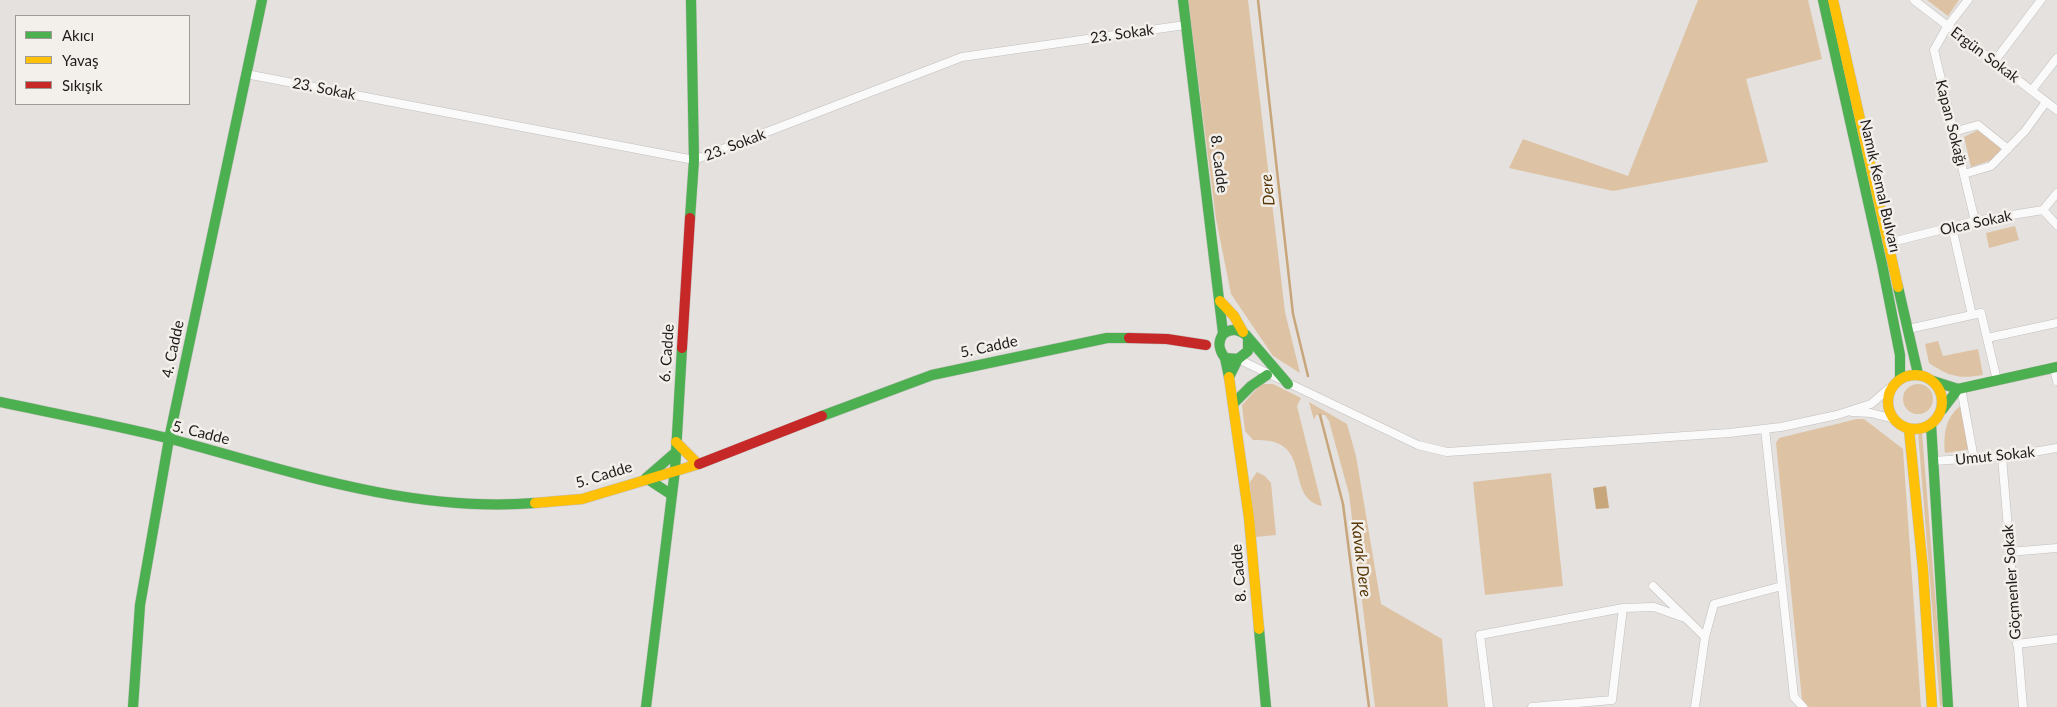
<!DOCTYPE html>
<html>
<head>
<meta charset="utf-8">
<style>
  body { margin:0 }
  #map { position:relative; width:2057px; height:707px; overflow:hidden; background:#e4e1de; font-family:Lato,sans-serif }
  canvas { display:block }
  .legend { position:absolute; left:15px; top:15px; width:175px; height:90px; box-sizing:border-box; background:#f3efea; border:1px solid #9e9b97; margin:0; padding:6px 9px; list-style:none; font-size:15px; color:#1e1c1b }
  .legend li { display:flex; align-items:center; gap:10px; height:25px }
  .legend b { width:25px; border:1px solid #9e9b97 }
</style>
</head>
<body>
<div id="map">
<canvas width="2057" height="707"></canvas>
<ul class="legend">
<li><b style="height:6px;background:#4caf50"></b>Akıcı</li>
<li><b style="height:6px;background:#ffc107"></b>Yavaş</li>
<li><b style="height:6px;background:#c62828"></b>Sıkışık</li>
</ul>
</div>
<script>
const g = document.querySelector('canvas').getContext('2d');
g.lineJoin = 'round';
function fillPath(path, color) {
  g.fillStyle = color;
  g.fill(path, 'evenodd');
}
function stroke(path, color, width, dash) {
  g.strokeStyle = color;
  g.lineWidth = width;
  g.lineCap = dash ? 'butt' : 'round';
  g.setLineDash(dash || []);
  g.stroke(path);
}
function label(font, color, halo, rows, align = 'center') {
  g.font = font + ' Lato,sans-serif';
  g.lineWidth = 5;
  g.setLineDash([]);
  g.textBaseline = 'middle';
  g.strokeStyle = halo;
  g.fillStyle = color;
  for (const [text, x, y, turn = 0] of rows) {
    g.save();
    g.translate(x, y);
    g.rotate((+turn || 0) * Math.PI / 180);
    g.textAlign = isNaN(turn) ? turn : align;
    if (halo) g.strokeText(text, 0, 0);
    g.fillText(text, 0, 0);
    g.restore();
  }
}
const green = new Path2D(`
  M 1188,0 L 1248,0 L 1285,312 L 1300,373 L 1273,356 L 1231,294 L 1216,219 Z
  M 1698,0 L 1808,0 L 1822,59 L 1746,79 L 1768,162 L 1613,191 L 1509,168 L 1523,139 L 1628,176 Z
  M 1927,0 L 1959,0 L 1948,16 Z
  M 1978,130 L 2003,150 L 1992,160 L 1971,167 L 1964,137 Z
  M 2015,226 L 2019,240 L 1989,248 L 1986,233 Z
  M 1938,341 L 1943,356 L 1978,349 L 1983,375 C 1959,379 1950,377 1929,363 L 1925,344 Z
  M 1261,384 L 1273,384 L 1301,398 L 1297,406 L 1322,506 C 1289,499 1307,455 1277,443 C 1270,440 1261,440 1253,440 L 1245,431 L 1242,405 Z
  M1903 399a15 15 0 1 1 30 0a15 15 0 1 1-30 0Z
  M 1309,402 L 1347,424 L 1356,456 L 1381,604 L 1442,639 L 1448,707 L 1375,707 L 1349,494 L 1329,421 L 1325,415 L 1316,415 L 1314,420 Z
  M 1963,404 L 1972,449 L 1945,453 C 1943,434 1946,415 1963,404 Z
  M 1857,419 L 1864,419 L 1903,449 L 1921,707 L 1809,707 L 1802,700 L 1776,443 L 1779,438 Z
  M 1918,432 L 1922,432 L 1944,706 L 1940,706 Z
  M 1257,472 L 1265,476 L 1271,483 L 1276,535 L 1255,537 L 1250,482 Z
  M 1551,473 L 1563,586 L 1485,595 L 1473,482 Z`);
const water = new Path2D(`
  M 1606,486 L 1609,508 L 1596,509 L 1593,488 Z`);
const stream = new Path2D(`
  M 1258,0 L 1293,314 L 1308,376
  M 1320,415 L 1343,504 L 1369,707`);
const street = new Path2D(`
  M 1914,0 L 2057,110
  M 1968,0 L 1947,27 L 1934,50 L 1975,221
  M 1994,62 L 2041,0
  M 246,74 L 694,160 L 962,57 L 1185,25
  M 2032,90 L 2057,58
  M 1953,132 L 1978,125 L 2008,149
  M 1964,174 L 1991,166 L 2025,131 L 2046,102
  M 2043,210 L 2057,225
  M 1952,227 L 1972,315
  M 1888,243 L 1975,221 L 2043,210 L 2057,193
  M 1908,329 L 1981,313 L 1997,380
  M 1987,338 L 2057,323
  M 1238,359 L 1418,445 L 1447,452 L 1729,433 L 1781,427 L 1837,415 L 1871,404 L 1893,385
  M 2054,368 L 2057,381
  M 1961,388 L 1974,459
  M 1852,412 L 1871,413 L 1894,419
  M 1765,429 L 1794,697 L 1803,707
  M 2002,457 L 2023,707
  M 1933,461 L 2010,456 L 2057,448
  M 2009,552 L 2057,548
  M 1653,586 L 1705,637
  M 2017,644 L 2057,639
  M 1489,707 L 1480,635 L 1623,608
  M 1532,707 L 1612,700 L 1623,608 L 1654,607 L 1685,618
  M 1695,707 L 1705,637 L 1714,604 L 1782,586`);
const fast = new Path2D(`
  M 1183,0 L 1223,333
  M 1823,0 L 1882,264 L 1900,355 L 1900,379
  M 690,218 L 694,160 L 691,0
  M 1898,287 L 1918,374
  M 1248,339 L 1248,351 L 1238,359 L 1225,358 C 1219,350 1217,343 1223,334 C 1231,328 1238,329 1246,335 L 1288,384
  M 1225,358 L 1229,377 L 1238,359
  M 1933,381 L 1958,389
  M 1958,389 L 2057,367
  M 0,402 C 57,414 114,425 171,439 C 289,471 411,513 535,503
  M 1233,404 L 1251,386 L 1267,375
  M 1942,410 L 1958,389
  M 822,416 L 932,375 L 1107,338 L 1129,338
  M 1931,424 L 1948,707
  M 672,495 L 646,478 L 676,452
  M 1259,629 L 1266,707
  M 133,707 L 140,605 L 169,439 L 262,0
  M 646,707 L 675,470 L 682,348`);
const slow = new Path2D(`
  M 1833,0 L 1898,287
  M 1220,301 L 1234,316 L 1243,332
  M1888 402a27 27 0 1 1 54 0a27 27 0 1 1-54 0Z
  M 1229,377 L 1249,518 L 1259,629
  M 1909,429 L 1923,570 L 1932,707
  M 676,442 L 698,464
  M 535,503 L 582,499 L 699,464`);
const jam = new Path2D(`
  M 1129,338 L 1167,339 L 1206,345
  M 682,348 L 690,218
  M 699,464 L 822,416`);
const streetNames = [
  ["23. Sokak",1122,34,-8],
  ["Ergün Sokak",1985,55,37],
  ["23. Sokak",324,89,11],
  ["Kapan Sokağı",1951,123,76],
  ["23. Sokak",735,145,-21],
  ["8. Cadde",1219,164,83],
  ["Namık Kemal Bulvarı",1880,186,77],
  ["Olca Sokak",1976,223,-12],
  ["5. Cadde",989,347,-12],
  ["4. Cadde",173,349,-78],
  ["6. Cadde",667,353,-86],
  ["5. Cadde",201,433,14],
  ["Umut Sokak",1995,456,-6],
  ["5. Cadde",604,475,-17],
  ["8. Cadde",1239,573,-95],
  ["Göçmenler Sokak",2012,582,-94]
];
const waterNames = [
  ["Dere",1268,190,-96],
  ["Kavak Dere",1361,559,83]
];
fillPath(green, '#ddc3a4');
fillPath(water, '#c8a67b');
stroke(stream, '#c8a67b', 2.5);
stroke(street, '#c1bfbd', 9);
stroke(fast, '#c1bfbd', 11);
stroke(slow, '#c1bfbd', 11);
stroke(jam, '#c1bfbd', 11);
stroke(street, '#fbfafa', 8);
stroke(fast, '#4caf50', 10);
stroke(slow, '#ffc107', 10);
stroke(jam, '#c62828', 10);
label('15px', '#1e1c1b', '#f3efea', streetNames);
label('italic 16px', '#573705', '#f3efea', waterNames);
</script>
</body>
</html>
